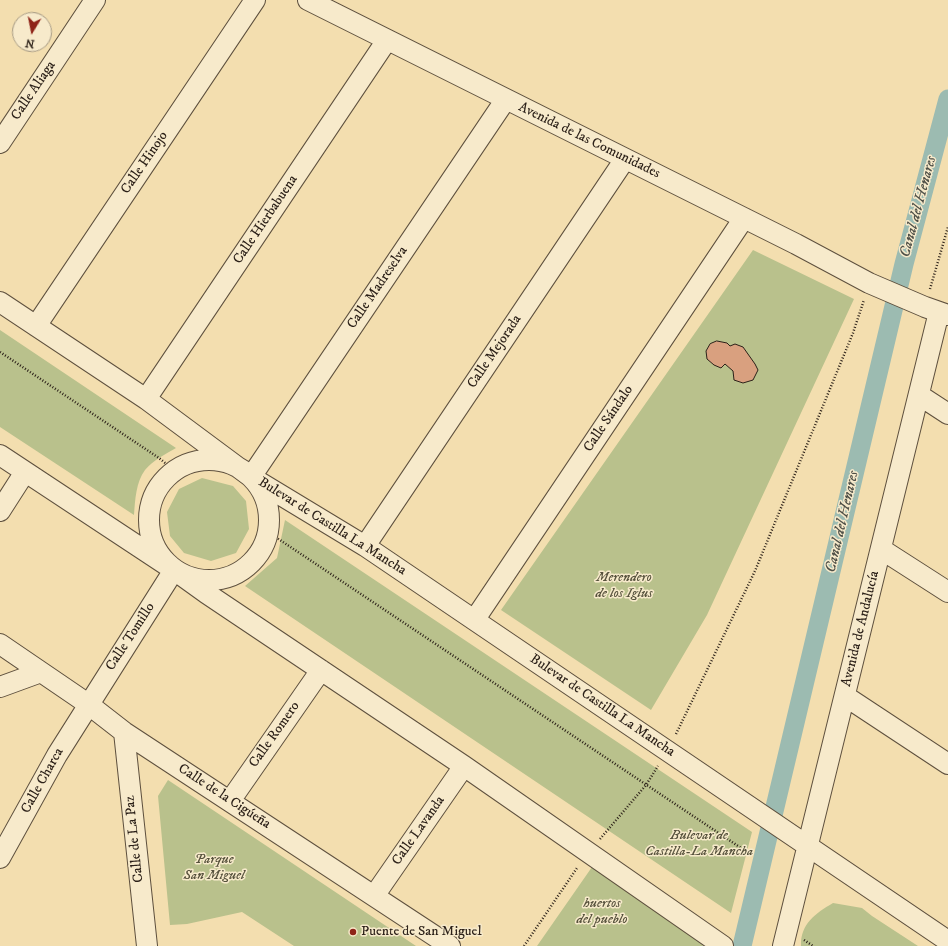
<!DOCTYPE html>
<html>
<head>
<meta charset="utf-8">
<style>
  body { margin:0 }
  #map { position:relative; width:948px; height:946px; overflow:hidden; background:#f3deaf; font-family:"IM FELL DW Pica",serif }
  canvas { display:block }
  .north { position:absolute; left:12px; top:12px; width:40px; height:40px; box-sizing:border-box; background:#f7eacb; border:1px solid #a69a84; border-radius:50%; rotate:190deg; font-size:11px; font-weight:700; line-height:16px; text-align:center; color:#2c2119 }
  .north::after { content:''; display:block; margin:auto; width:14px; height:18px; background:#8f2418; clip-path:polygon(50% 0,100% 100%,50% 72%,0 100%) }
</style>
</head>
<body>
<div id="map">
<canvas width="948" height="946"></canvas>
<div class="north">N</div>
</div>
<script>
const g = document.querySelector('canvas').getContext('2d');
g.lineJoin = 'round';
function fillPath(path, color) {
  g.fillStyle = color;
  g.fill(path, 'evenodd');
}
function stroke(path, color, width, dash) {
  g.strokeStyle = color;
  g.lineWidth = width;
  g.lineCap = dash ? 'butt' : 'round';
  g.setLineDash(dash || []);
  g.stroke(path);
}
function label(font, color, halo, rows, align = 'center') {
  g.font = font + ' "IM FELL DW Pica",serif';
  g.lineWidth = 3;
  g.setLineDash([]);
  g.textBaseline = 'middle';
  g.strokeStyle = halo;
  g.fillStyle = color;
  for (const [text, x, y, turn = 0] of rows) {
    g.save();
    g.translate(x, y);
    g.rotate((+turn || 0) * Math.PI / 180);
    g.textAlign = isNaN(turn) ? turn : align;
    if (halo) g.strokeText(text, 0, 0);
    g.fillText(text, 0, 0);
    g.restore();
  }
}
const green = new Path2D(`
  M 753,250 L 854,299 L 707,615 L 651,710 L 501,610 Z
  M 0,330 L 176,448 C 166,454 153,460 145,470 C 136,482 135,500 134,515 L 0,427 Z
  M 202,478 L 233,486 L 246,501 L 249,529 L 236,553 L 211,561 L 184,553 L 170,536 L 167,512 L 179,489 Z
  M 285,520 L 752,832 L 731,913 L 245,586 L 277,558 Z
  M 168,780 L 416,946 L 294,946 L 242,912 L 187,924 L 170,925 L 158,796 Z
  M 592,867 L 705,946 L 537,946 Z
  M 833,903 L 862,908 L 872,916 L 918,946 L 801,946 C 800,924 816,913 833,903 Z`);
const canal = new Path2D(`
  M 742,946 L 904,264 L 948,99`);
const building = new Path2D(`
  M 717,341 L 727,343 L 730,346 L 735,344 L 743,347 L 755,364 L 758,370 L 753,380 L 743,383 L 734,380 L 733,371 L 725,364 L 721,368 L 714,365 L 707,359 L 706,351 L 710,344 Z`);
const path = new Path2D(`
  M 930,289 L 948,227
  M 0,352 L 159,458 L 175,471
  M 268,532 L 747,852
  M 676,734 L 755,571 L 853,333 L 864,300
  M 600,839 L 646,785 L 658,766
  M 804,940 L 813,946
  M 524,946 L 577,868`);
const minor = new Path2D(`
  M 308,0 L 796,244 L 869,283 L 925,307 L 948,315
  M 0,143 L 95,0
  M 0,302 L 146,399 L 251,477 L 365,546 L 948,941
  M 36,326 L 255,0
  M 919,395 L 948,414
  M 146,399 L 387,40
  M 0,455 L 174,570 L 206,593 L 464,766 L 723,946
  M149 520a60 60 0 1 1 120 0a60 60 0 1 1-120 0Z
  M 251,477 L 506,99
  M 0,511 L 25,472
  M 365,546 L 625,159
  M 881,549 L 948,592
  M 475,619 L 744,218
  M 0,644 L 88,704 L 124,732 L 450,946
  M 0,687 L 41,672
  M 845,696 L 948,764
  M 124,732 L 147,946
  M 230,801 L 321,670
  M 0,858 L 57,755 L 174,570
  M 374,896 L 464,766
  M 783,946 L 939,312`);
const markers = [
  [353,932,4,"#8f2418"]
];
const streetNames = [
  ["Calle Aliaga",34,91,-56],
  ["Avenida de las Comunidades",589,141,26],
  ["Calle Hinojo",145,163,-56],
  ["Calle Hierbabuena",266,220,-56],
  ["Calle Madreselva",378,288,-56],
  ["Calle Mejorada",495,352,-56],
  ["Calle Sándalo",609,419,-56],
  ["Bulevar de Castilla La Mancha",332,527,32],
  ["Avenida de Andalucía",861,629,-76],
  ["Calle Tomillo",131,637,-57],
  ["Bulevar de Castilla La Mancha",602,706,34],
  ["Calle Romero",275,735,-55],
  ["Calle Charca",43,781,-61],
  ["Calle de la Cigúeña",224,797,33],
  ["Calle Lavanda",419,831,-55],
  ["Calle de La Paz",135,839,-96]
];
const parkNames = [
  ["Merendero",624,578],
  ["de los Iglus",624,594],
  ["Bulevar de",699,836],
  ["Castilla-La Mancha",699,852],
  ["Parque",214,860],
  ["San Miguel",214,876],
  ["huertos",602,904],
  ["del pueblo",602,920]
];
const poiNames = [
  ["Puente de San Miguel",361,932]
];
const waterNames = [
  ["Canal del Henares",919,207,-75],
  ["Canal del Henares",843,522,-77]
];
fillPath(green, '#b9c18c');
stroke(canal, '#9cbbb1', 19);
fillPath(building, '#d9a07f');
stroke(building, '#2c2119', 1);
stroke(minor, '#5e503e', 22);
stroke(path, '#2c2119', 2.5, [1, 2]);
stroke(minor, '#f7eacb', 20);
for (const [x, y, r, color] of markers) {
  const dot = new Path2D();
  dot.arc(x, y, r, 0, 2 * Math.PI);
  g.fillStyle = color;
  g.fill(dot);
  stroke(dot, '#f7eacb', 1.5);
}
label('14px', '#2c2119', '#f7eacb', streetNames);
label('italic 14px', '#56513c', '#f7eacb', parkNames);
label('14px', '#2c2119', '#f7eacb', poiNames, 'left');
label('italic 15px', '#4e4f47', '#f7eacb', waterNames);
</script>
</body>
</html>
